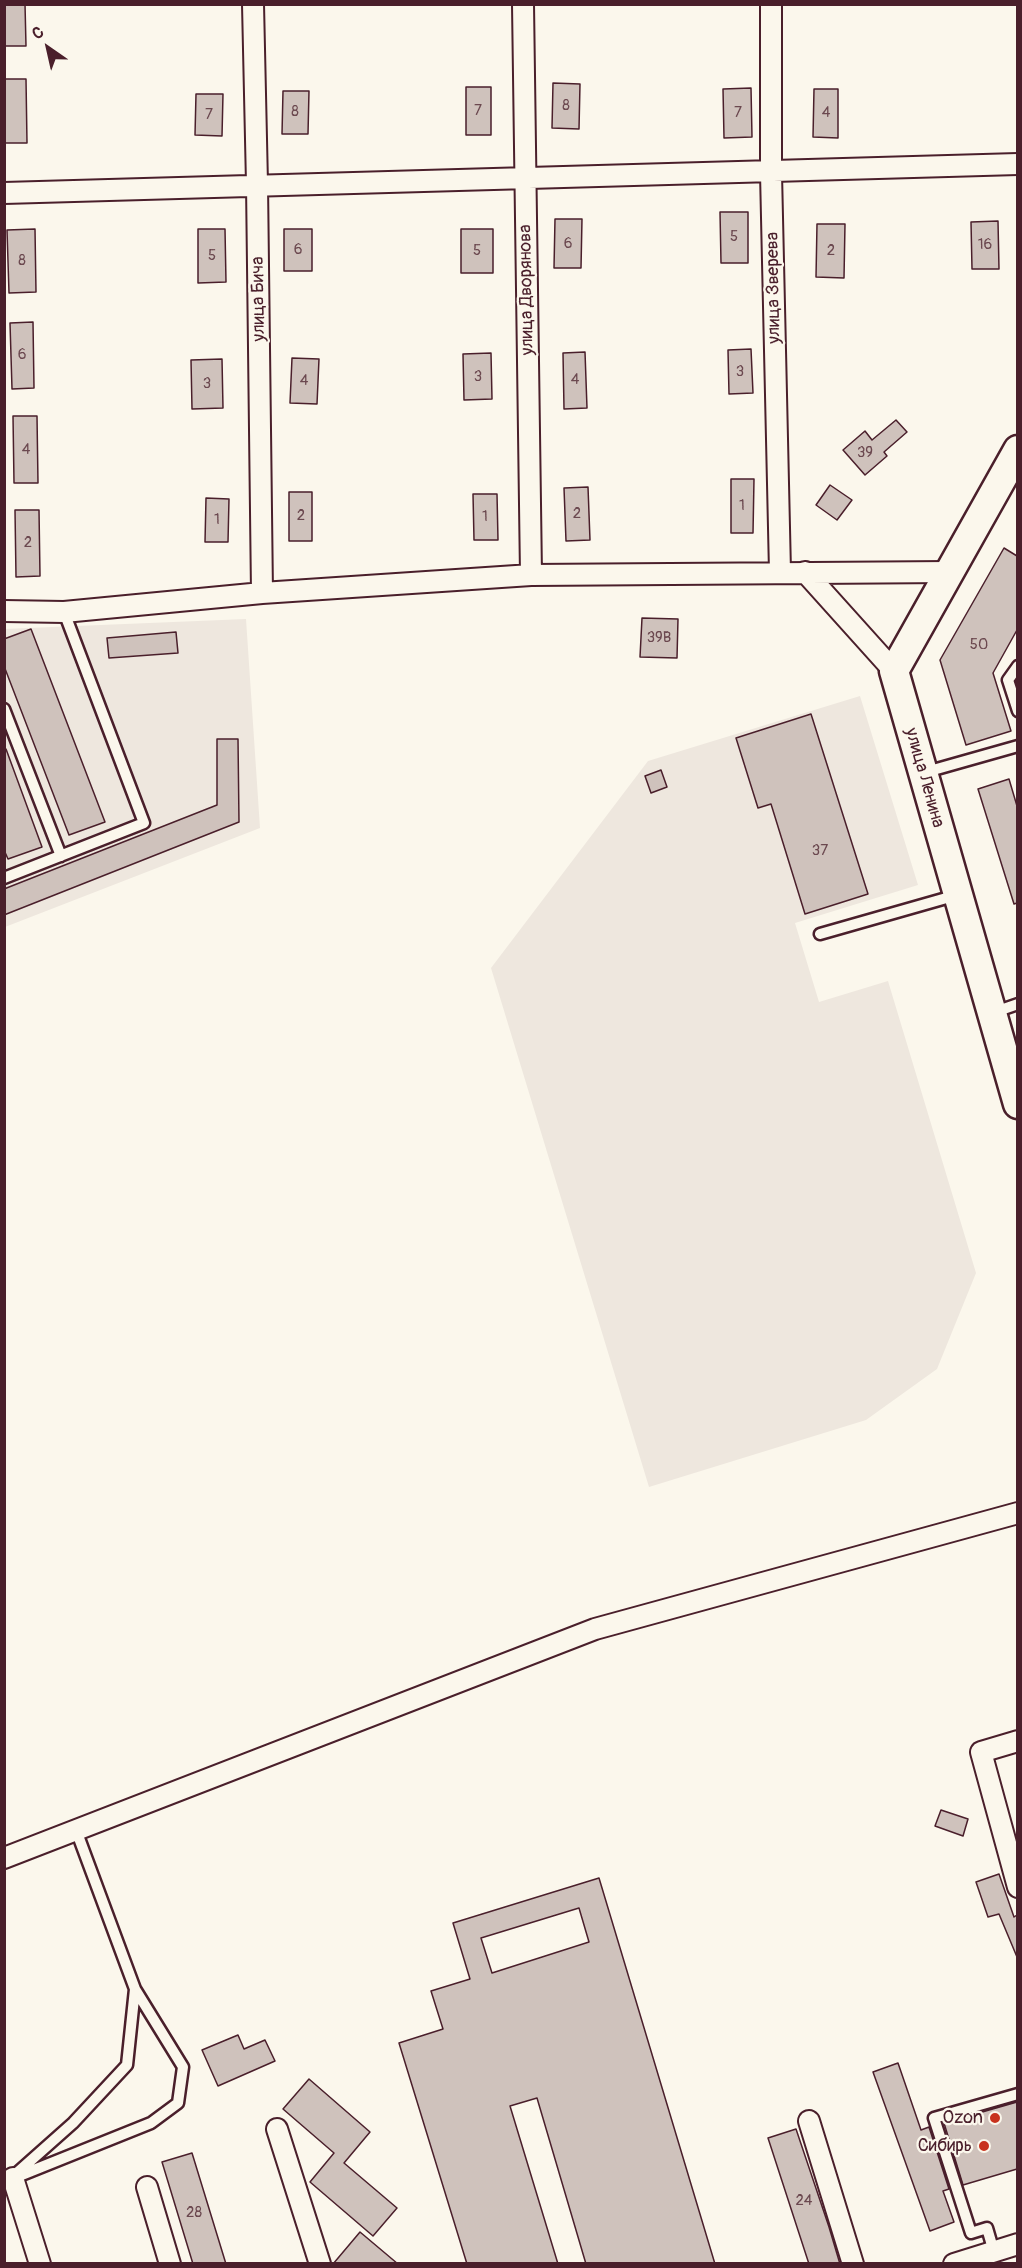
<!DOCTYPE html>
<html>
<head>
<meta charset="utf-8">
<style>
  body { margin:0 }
  #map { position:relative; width:1022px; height:2268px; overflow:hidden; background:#fbf7ec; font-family:Pangolin,sans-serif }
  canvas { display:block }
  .frame { position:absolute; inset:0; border:6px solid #4a1f2b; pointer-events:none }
  .north { position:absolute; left:18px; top:18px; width:60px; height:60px; -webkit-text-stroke:4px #fbf7ec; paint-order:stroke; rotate:326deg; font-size:16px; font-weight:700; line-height:24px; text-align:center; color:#4a1f2b }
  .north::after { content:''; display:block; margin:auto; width:21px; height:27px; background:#4a1f2b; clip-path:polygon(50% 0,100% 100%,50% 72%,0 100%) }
</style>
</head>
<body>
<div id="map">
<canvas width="1022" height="2268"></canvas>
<div class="frame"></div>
<div class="north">С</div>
</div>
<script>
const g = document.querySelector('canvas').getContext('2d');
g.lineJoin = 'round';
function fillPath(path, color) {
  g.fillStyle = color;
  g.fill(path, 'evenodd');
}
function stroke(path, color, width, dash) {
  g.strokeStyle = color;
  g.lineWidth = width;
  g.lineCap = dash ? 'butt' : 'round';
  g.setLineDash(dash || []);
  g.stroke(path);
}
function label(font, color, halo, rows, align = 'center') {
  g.font = font + ' Pangolin,sans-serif';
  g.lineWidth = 4.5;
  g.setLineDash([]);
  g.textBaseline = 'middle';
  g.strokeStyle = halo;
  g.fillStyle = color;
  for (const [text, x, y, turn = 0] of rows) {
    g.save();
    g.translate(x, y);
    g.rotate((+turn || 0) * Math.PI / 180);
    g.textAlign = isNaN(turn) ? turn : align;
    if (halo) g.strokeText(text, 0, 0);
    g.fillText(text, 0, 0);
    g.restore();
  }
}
const built = new Path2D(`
  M 246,619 L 260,828 L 5,927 L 4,629 Z
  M 860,696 L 918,885 L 795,923 L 819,1002 L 888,981 L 976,1273 L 937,1369 L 866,1420 L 649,1487 L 491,968 L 648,761 Z`);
const building = new Path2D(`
  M 4,4 L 25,4 L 26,46 L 4,46 Z
  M 4,79 L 26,79 L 27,143 L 5,143 Z
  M 553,83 L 580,84 L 579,129 L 552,128 Z
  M 466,87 L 491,87 L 491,135 L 466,135 Z
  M 751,88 L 752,137 L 724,138 L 723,89 Z
  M 814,89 L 838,89 L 838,138 L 813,137 Z
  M 283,91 L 309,91 L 308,134 L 282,134 Z
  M 196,94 L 223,94 L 222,136 L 195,135 Z
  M 720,212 L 748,212 L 748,263 L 721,263 Z
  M 555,219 L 582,219 L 581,268 L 554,268 Z
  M 998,221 L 999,269 L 972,269 L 971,222 Z
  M 817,224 L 845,224 L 844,278 L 816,277 Z
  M 35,229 L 36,292 L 9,293 L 7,230 Z
  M 198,229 L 225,229 L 226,282 L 198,283 Z
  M 284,229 L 312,229 L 312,271 L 284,271 Z
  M 461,229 L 493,229 L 493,273 L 461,273 Z
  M 33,322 L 34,388 L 12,389 L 10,323 Z
  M 751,349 L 753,393 L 729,394 L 728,350 Z
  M 585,352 L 587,408 L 564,409 L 563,353 Z
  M 491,353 L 492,399 L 464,400 L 463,354 Z
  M 292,358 L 319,359 L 317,404 L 290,403 Z
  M 222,359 L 223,408 L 192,409 L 191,360 Z
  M 13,416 L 37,416 L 38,483 L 14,483 Z
  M 896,420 L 907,432 L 884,452 L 887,456 L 865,475 L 843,450 L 865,431 L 872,440 Z
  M 731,479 L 754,479 L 753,533 L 731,533 Z
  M 830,485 L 852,500 L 837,520 L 816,505 Z
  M 588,487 L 590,540 L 566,541 L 564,488 Z
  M 289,492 L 312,492 L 312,541 L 289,541 Z
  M 473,494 L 497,494 L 498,540 L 474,540 Z
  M 206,498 L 229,499 L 228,542 L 205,542 Z
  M 15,510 L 39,510 L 40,576 L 16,577 Z
  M 1004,548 L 1017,556 L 1017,630 L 993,673 L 1011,731 L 966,745 L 940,660 Z
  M 642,618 L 678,619 L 677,658 L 640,657 Z
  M 31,629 L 105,822 L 69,835 L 4,666 L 4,639 Z
  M 176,632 L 178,653 L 109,658 L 107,638 Z
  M 811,714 L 868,894 L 805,914 L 771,804 L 758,808 L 736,738 Z
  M 217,739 L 238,739 L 239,822 L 4,915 L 4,889 L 217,805 Z
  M 6,749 L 42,847 L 8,859 L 4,850 L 4,750 Z
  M 661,770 L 667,787 L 651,793 L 645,776 Z
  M 1009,779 L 1017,806 L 1017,903 L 1014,904 L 978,789 Z
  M 941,1810 L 968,1819 L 963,1836 L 935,1826 Z
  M 999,1874 L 1014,1917 L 1017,1915 L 1017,1957 L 999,1914 L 988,1917 L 976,1882 Z
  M 599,1878 L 715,2264 L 586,2264 L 537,2098 L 510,2106 L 558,2264 L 467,2264 L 399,2043 L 443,2029 L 431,1991 L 470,1979 L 453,1923 ZM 579,1908 L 589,1942 L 492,1973 L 481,1938 Z
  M 238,2035 L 244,2049 L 265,2040 L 275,2061 L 218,2086 L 202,2050 Z
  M 898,2063 L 921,2130 L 929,2127 L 949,2189 L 943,2191 L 954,2222 L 930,2231 L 873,2072 Z
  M 309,2079 L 370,2132 L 344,2163 L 397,2208 L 373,2236 L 310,2182 L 334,2153 L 283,2109 Z
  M 1017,2102 L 1017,2169 L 963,2185 L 944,2123 Z
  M 796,2129 L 829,2227 L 840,2264 L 809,2264 L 768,2138 Z
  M 192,2153 L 226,2264 L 193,2264 L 162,2162 Z
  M 360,2232 L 398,2264 L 333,2264 Z`);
const lane = new Path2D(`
  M 1018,666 L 1008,680 L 1018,711
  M 4,709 L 61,856
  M 926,772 L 1018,746
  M 4,878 L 144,823 L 64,612
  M 820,934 L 957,895
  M 992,1013 L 1018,1004
  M 19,2176 L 151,2123 L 178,2103 L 183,2067 L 135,1989
  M 10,2179 L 73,2123 L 127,2065 L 135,1989 L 76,1830
  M 994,2252 L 987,2228 L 971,2233 L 934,2118 L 1018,2094`);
const street = new Path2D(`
  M 253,4 L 257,184 L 262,593
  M 523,4 L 531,575
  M 771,4 L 771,173 L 780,572
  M 4,193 C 342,181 680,176 1018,164
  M 805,572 L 894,671
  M 4,611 L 64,612 L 262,593 L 531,575 L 950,572
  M 1018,1741 L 981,1752 L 1018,1887
  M 4,1858 L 595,1629 L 1018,1513
  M 809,2121 L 853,2264
  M 277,2129 L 320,2264
  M 13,2178 L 40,2264
  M 147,2187 L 170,2264
  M 954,2264 L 1018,2244`);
const secondary = new Path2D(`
  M 1018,450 L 894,671 L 1018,1104`);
const markers = [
  [995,2118,6,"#c8321e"],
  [984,2146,6,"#c8321e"]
];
const numberNames = [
  ["8",566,106],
  ["7",478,111],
  ["8",295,112],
  ["7",738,113],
  ["4",826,113],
  ["7",209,115],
  ["5",734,237],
  ["6",568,244],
  ["16",985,245],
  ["6",298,250],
  ["5",477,251],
  ["2",831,251],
  ["5",212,256],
  ["8",22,261],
  ["6",22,355],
  ["3",740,372],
  ["3",478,377],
  ["4",575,380],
  ["4",304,381],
  ["3",207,384],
  ["4",26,450],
  ["39",865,453],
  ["1",742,506],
  ["2",577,514],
  ["2",301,516],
  ["1",485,517],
  ["1",217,520],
  ["2",28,543],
  ["39В",659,638],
  ["50",979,645],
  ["37",820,851],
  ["24",804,2201],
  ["28",194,2213]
];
const streetNames = [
  ["улица Зверева",774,288,-91],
  ["улица Дворянова",527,290,-91],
  ["улица Бича",259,299,-91],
  ["улица Ленина",924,778,74]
];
const poiNames = [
  ["Ozon",983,2118],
  ["Сибирь",972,2146]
];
fillPath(built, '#eee7de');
fillPath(building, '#cfc2bc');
stroke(building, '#4a1f2b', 1.5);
stroke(lane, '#4a1f2b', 15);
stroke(street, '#4a1f2b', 24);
stroke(secondary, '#4a1f2b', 33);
stroke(lane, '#fbf7ec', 10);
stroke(street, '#fbf7ec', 20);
stroke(secondary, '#fbf7ec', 28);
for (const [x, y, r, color] of markers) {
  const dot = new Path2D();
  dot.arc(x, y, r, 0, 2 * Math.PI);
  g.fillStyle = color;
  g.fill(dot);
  stroke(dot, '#fbf7ec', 2);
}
label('15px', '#6b484f', null, numberNames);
label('18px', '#4a1f2b', '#fbf7ec', streetNames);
label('18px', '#4a1f2b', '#fbf7ec', poiNames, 'right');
</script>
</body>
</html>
